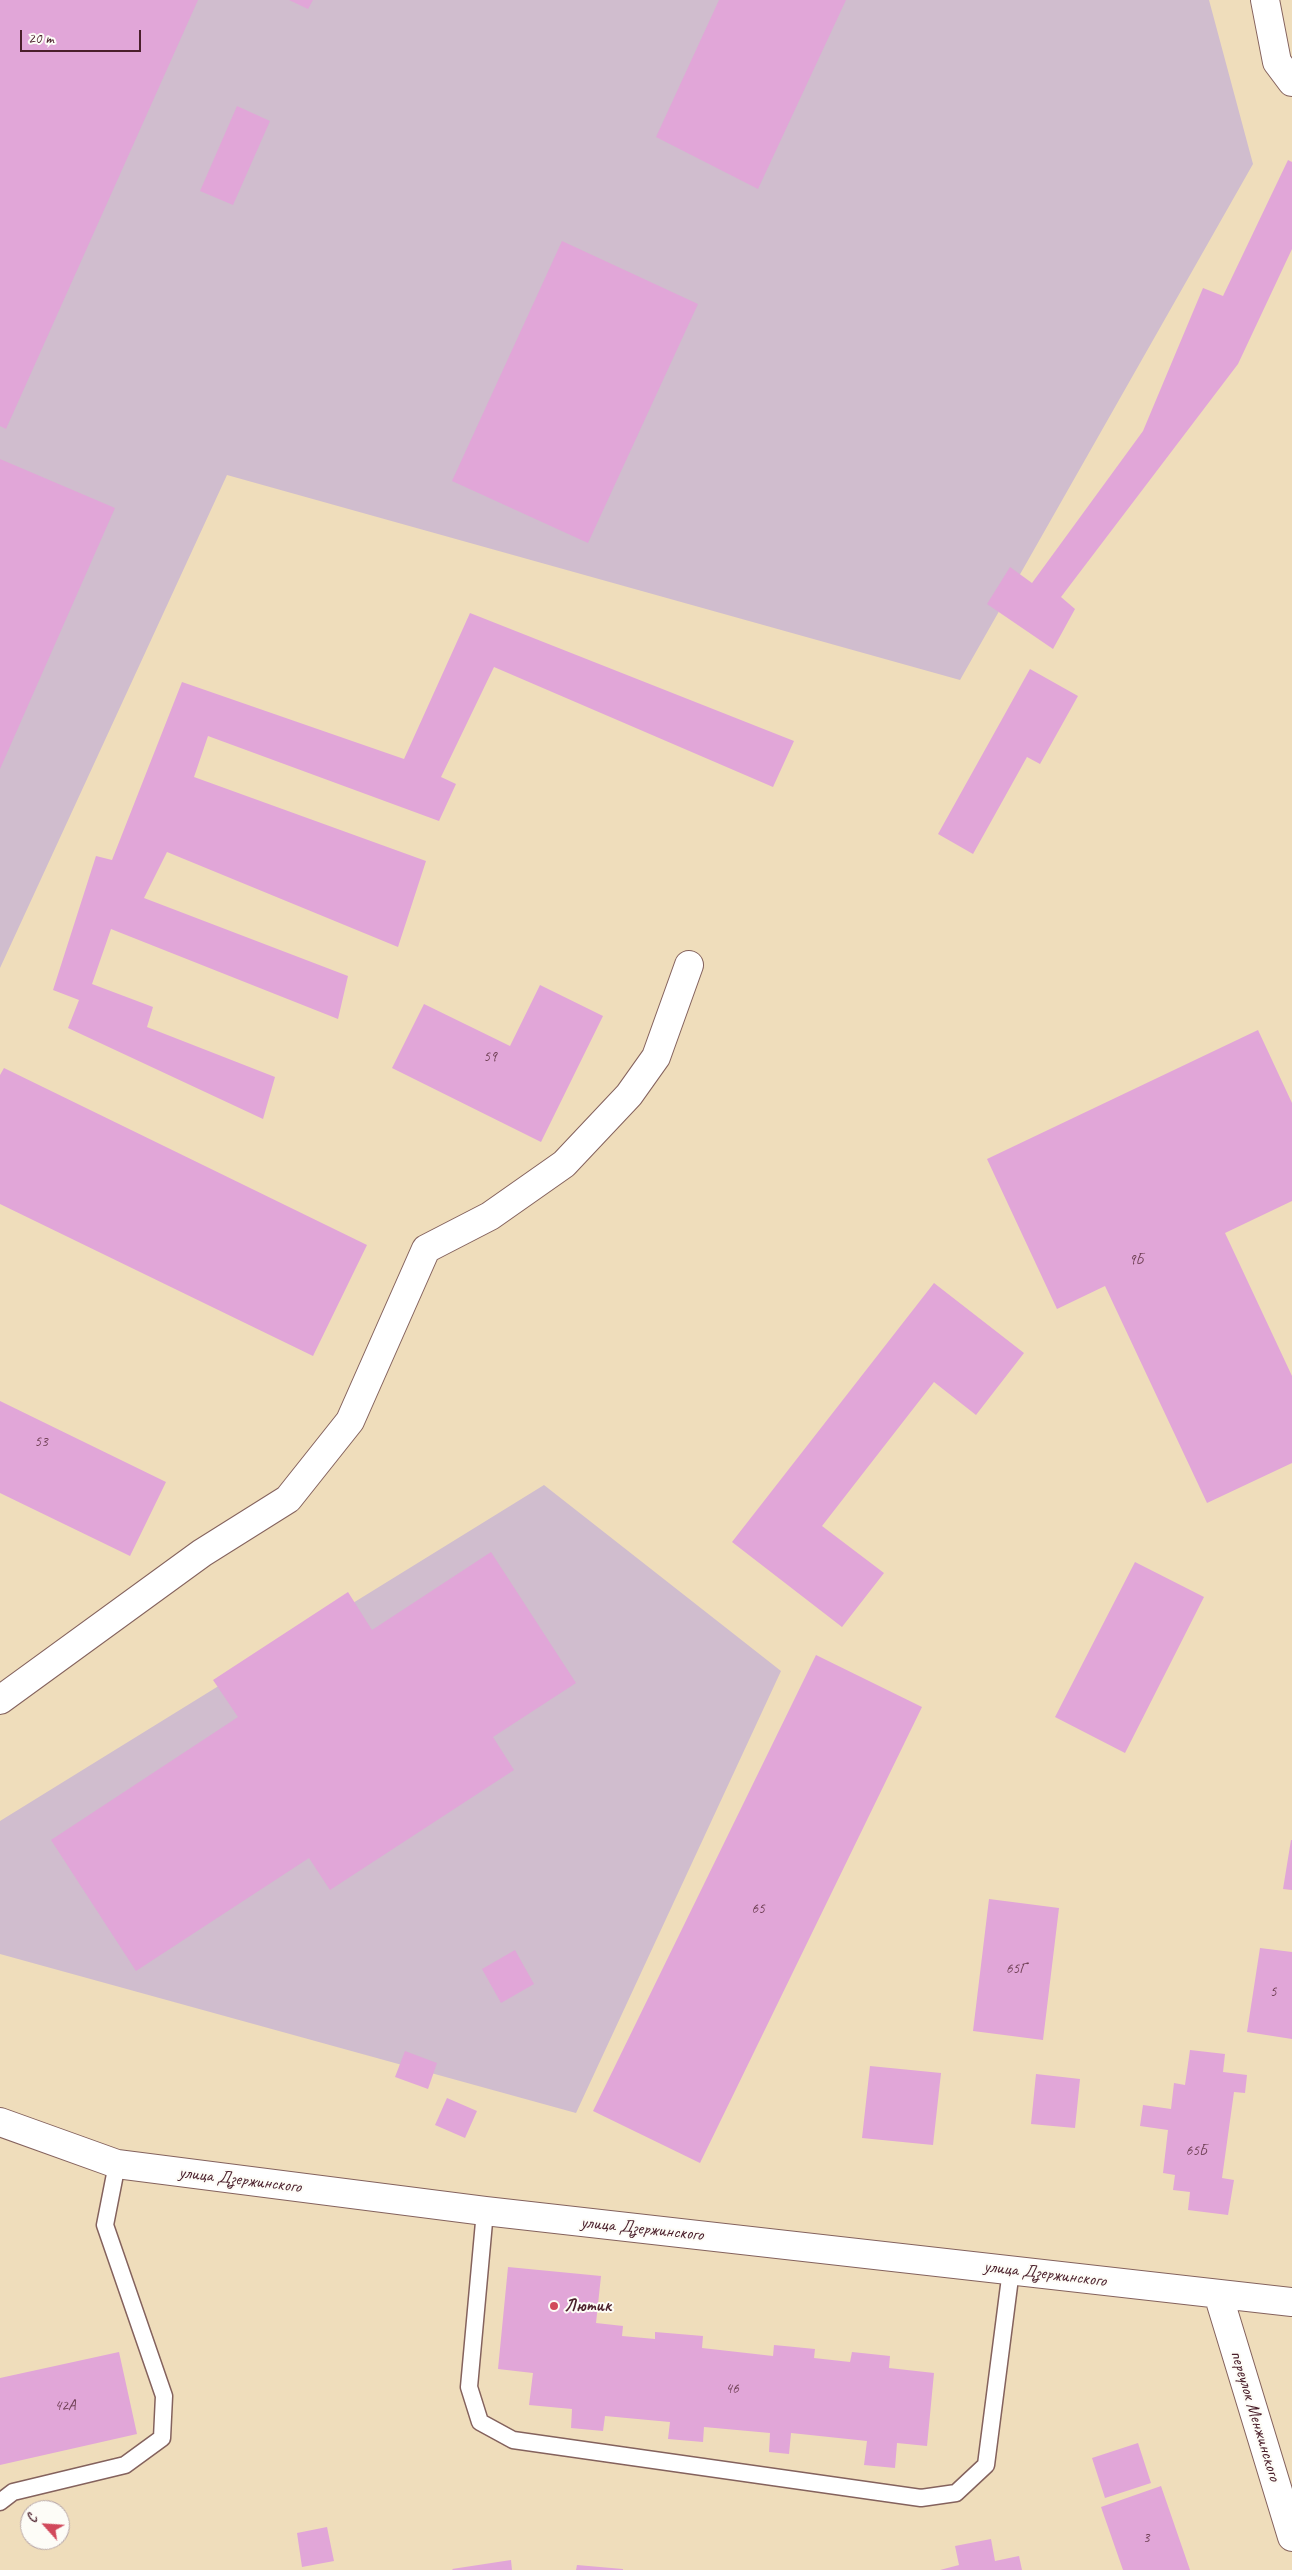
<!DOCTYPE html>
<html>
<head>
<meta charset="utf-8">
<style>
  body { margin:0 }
  #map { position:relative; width:1292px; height:2570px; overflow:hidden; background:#efddbb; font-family:Caveat,sans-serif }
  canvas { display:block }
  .north { position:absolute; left:20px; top:2500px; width:50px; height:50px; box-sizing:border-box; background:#fdfcf7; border:1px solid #b5a4a5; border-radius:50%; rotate:296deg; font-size:14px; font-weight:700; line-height:20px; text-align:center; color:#4a1f2b }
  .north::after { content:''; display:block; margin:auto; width:18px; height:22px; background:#d1495b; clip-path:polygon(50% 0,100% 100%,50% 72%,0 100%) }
  .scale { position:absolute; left:20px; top:30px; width:121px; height:22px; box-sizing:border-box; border:2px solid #4a1f2b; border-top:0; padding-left:6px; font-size:15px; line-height:18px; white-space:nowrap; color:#4a1f2b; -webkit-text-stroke:4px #fdfcf7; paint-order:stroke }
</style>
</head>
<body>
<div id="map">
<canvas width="1292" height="2570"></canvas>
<div class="north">С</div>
<div class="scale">20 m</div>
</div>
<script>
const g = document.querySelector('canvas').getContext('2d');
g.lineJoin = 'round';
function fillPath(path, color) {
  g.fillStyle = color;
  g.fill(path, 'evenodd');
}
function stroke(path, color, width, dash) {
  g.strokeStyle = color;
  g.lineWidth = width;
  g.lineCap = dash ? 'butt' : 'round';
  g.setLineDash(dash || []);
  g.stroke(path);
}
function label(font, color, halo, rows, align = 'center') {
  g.font = font + ' Caveat,sans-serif';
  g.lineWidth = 4;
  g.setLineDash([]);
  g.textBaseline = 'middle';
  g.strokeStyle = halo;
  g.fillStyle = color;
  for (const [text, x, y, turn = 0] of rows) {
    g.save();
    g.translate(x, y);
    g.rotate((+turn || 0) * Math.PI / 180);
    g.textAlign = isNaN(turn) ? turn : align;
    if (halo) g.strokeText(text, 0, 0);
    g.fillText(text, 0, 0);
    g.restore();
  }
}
const industrial = new Path2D(`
  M 0,0 L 1209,0 L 1253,164 L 960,680 L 227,475 L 0,968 Z
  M 544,1485 L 781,1671 L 576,2113 L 0,1954 L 0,1821 Z`);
const building = new Path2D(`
  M 0,0 L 198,0 L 6,429 L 0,426 Z
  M 289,0 L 313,0 L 308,9 Z
  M 719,0 L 846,0 L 758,189 L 656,137 Z
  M 237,106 L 270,121 L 233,205 L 200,191 Z
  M 1288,160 L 1292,162 L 1292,249 L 1238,364 L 1061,597 L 1075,609 L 1053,649 L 987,604 L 1010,567 L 1032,583 L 1143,431 L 1203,288 L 1223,296 Z
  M 562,241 L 698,304 L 588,543 L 452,481 Z
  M 0,459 L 115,508 L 0,769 Z
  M 470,613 L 794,741 L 773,787 L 494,667 L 441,777 L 456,784 L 439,821 L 208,736 L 194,777 L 426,861 L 398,947 L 167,852 L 144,898 L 348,976 L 338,1019 L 111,929 L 92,984 L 153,1007 L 147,1027 L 275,1077 L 263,1119 L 68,1028 L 79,1000 L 53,990 L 96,856 L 112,860 L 182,682 L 404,759 Z
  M 1030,669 L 1078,696 L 1040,764 L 1027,757 L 973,854 L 938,834 Z
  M 540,985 L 603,1016 L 541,1142 L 392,1068 L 424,1004 L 510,1046 Z
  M 1258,1030 L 1292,1103 L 1292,1201 L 1225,1233 L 1292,1376 L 1292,1463 L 1207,1503 L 1105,1286 L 1057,1309 L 987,1159 Z
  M 4,1068 L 367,1245 L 313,1356 L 0,1204 L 0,1075 Z
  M 934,1283 L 1024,1353 L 976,1415 L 934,1382 L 822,1526 L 884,1573 L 842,1627 L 732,1542 Z
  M 0,1401 L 166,1482 L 130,1556 L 0,1493 Z
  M 491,1552 L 576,1683 L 493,1737 L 514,1770 L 330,1890 L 309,1858 L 136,1971 L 51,1840 L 238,1717 L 213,1680 L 348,1592 L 372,1630 Z
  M 1135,1562 L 1204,1597 L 1125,1753 L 1055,1717 Z
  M 816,1655 L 922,1707 L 700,2163 L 593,2111 Z
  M 1291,1840 L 1292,1840 L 1292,1890 L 1283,1889 Z
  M 989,1899 L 1059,1908 L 1043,2040 L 973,2031 Z
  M 1260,1948 L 1292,1952 L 1292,2039 L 1247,2032 Z
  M 515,1950 L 534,1984 L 501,2003 L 482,1969 Z
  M 1190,2050 L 1225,2054 L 1223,2072 L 1247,2075 L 1245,2093 L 1234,2092 L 1222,2178 L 1234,2180 L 1228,2215 L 1188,2210 L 1190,2192 L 1173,2190 L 1175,2175 L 1163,2173 L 1168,2130 L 1140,2126 L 1143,2105 L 1171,2109 L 1174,2083 L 1185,2085 Z
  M 405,2051 L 437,2063 L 428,2089 L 395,2077 Z
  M 870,2066 L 941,2073 L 933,2145 L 862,2138 Z
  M 1036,2074 L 1080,2079 L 1075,2128 L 1031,2124 Z
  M 447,2098 L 477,2111 L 465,2138 L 435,2125 Z
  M 508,2267 L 601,2276 L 596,2323 L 623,2326 L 622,2336 L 655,2339 L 655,2332 L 703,2336 L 702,2348 L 773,2356 L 774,2345 L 815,2349 L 814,2358 L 850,2362 L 852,2352 L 890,2356 L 889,2368 L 934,2373 L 927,2446 L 897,2443 L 895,2468 L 864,2465 L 867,2441 L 791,2433 L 789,2454 L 769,2452 L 770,2433 L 704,2427 L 703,2442 L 668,2439 L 670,2422 L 605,2416 L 603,2431 L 571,2428 L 572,2409 L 529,2405 L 533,2373 L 498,2369 Z
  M 119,2352 L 137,2434 L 0,2465 L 0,2378 Z
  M 1138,2443 L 1151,2483 L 1105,2498 L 1092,2458 Z
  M 1161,2486 L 1190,2570 L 1123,2570 L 1101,2507 Z
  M 327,2527 L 334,2561 L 302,2567 L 297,2533 Z
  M 991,2539 L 995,2561 L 1019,2556 L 1022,2570 L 940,2570 L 959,2565 L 955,2546 Z
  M 511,2560 L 512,2570 L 453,2570 L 452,2569 Z
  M 577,2565 L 623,2569 L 623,2570 L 576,2570 Z`);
const service = new Path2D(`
  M 485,2211 L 469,2387 L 480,2422 L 513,2440 L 921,2498 L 956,2493 L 986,2465 L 1011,2270
  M 0,2502 L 13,2492 L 125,2465 L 162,2438 L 164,2396 L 105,2225 L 117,2164`);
const minor = new Path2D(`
  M 1265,0 L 1277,62 L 1292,82
  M 0,1700 L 202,1553 L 288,1499 L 350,1421 L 426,1249 L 490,1216 L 564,1164 L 629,1095 L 656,1057 L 689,965
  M 0,2122 L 117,2164 L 485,2211 L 1292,2302
  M 1218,2294 L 1292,2537`);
const markers = [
  [554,2306,5,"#d1495b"]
];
const numberNames = [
  ["59",490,1057],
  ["9Б",1136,1260],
  ["53",41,1442],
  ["65",758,1909],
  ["65Г",1016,1969],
  ["5",1273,1992],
  ["65Б",1196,2151],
  ["46",732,2389],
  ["42А",65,2406],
  ["3",1146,2538]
];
const streetNames = [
  ["улица Дзержинского",240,2180,7],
  ["улица Дзержинского",642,2229,6],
  ["улица Дзержинского",1045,2274,7],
  ["переулок Менжинского",1255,2416,73]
];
const poiNames = [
  ["Лютик",564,2306]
];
fillPath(industrial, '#d0bdce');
fillPath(building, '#e1a6d8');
stroke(service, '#84625d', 19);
stroke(minor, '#84625d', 30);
stroke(service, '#fff', 16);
stroke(minor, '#fff', 28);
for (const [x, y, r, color] of markers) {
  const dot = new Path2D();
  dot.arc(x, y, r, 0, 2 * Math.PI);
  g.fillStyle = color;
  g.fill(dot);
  stroke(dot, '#fdfcf7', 2);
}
label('15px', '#704156', null, numberNames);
label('18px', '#4a1f2b', '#fdfcf7', streetNames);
label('bold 18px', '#4a1f2b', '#fdfcf7', poiNames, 'left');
</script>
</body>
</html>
